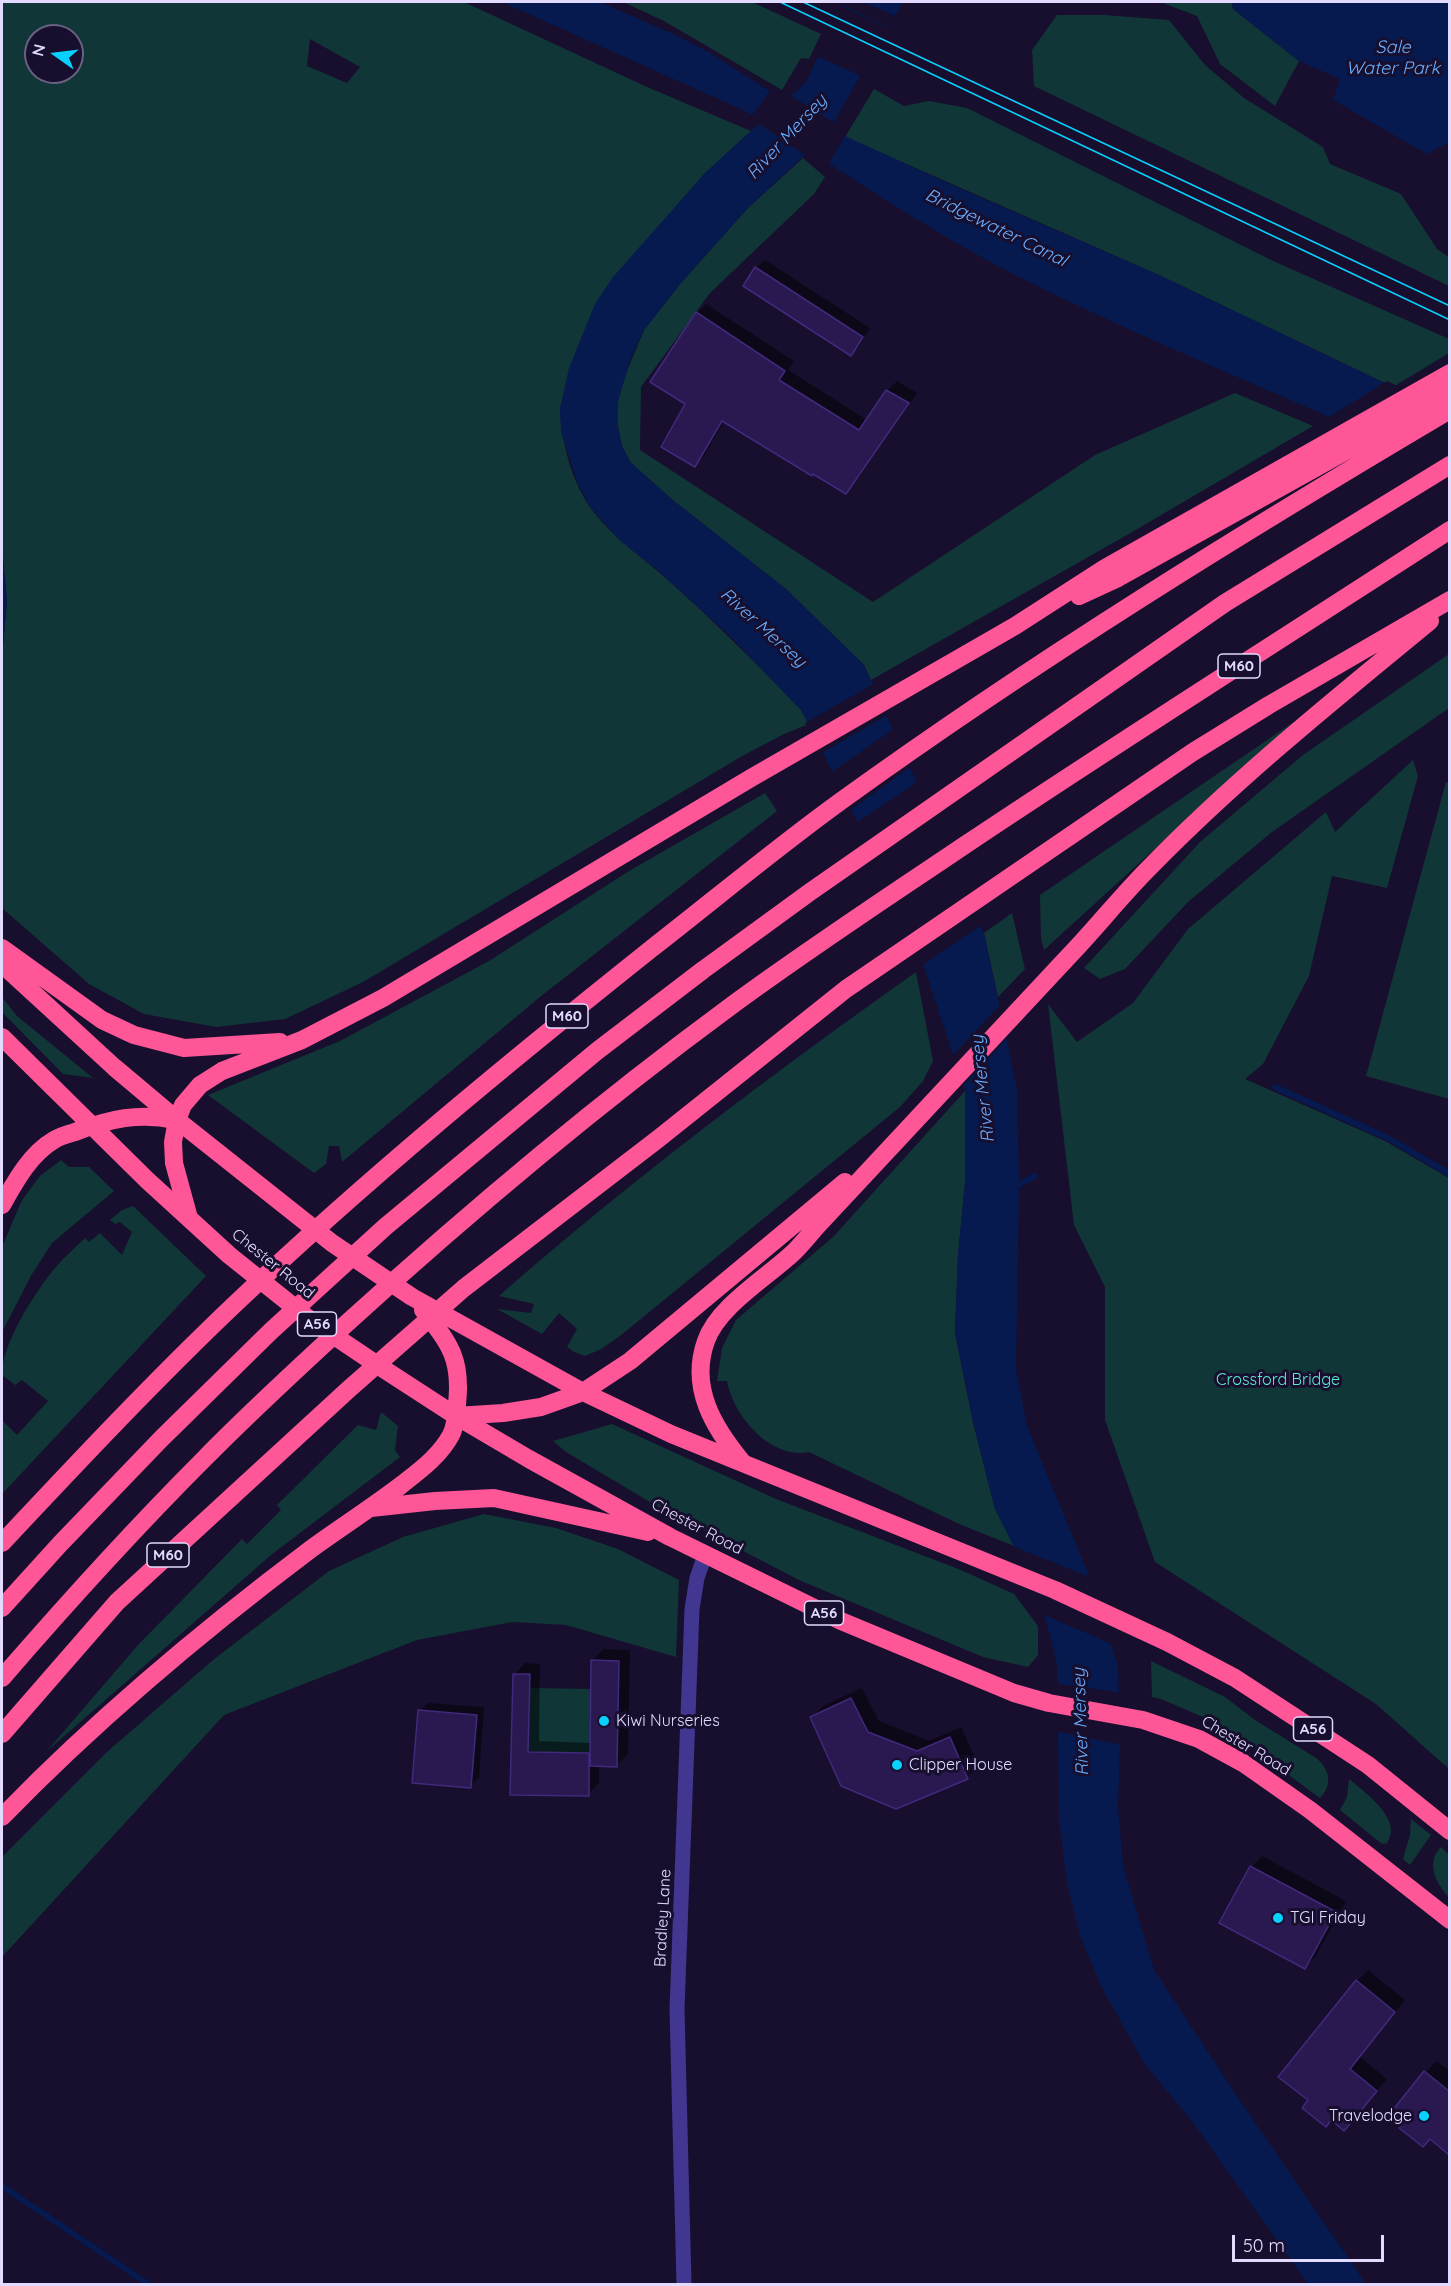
<!DOCTYPE html>
<html>
<head>
<meta charset="utf-8">
<style>
  body { margin:0 }
  #map { position:relative; width:1451px; height:2286px; overflow:hidden; background:#170f2d; font-family:Quicksand,sans-serif }
  canvas { display:block }
  .frame { position:absolute; inset:0; border:3px solid #e2dbff; pointer-events:none }
  .north { position:absolute; left:24px; top:24px; width:60px; height:60px; box-sizing:border-box; background:#170f2d; border:2px solid #686181; border-radius:50%; rotate:284deg; font-size:16px; font-weight:700; line-height:24px; text-align:center; color:#e2dbff }
  .north::after { content:''; display:block; margin:auto; width:21px; height:27px; background:#07d1ff; clip-path:polygon(50% 0,100% 100%,50% 72%,0 100%) }
  .scale { position:absolute; left:1232px; top:2235px; width:152px; height:27px; box-sizing:border-box; border:3px solid #e2dbff; border-top:0; padding-left:8px; font-size:18px; line-height:21px; white-space:nowrap; color:#e2dbff; -webkit-text-stroke:4px #170f2d; paint-order:stroke }
</style>
</head>
<body>
<div id="map">
<canvas width="1451" height="2286"></canvas>
<div class="frame"></div>
<div class="north">N</div>
<div class="scale">50 m</div>
</div>
<script>
const g = document.querySelector('canvas').getContext('2d');
g.lineJoin = 'round';
function fillPath(path, color) {
  g.fillStyle = color;
  g.fill(path, 'evenodd');
}
function stroke(path, color, width, dash) {
  g.strokeStyle = color;
  g.lineWidth = width;
  g.lineCap = dash ? 'butt' : 'round';
  g.setLineDash(dash || []);
  g.stroke(path);
}
function label(font, color, halo, rows, align = 'center') {
  g.font = font + ' Quicksand,sans-serif';
  g.lineWidth = 6;
  g.setLineDash([]);
  g.textBaseline = 'middle';
  g.strokeStyle = halo;
  g.fillStyle = color;
  for (const [text, x, y, turn = 0] of rows) {
    g.save();
    g.translate(x, y);
    g.rotate((+turn || 0) * Math.PI / 180);
    g.textAlign = isNaN(turn) ? turn : align;
    if (halo) g.strokeText(text, 0, 0);
    g.fillText(text, 0, 0);
    g.restore();
  }
}
const green = new Path2D(`
  M 2,2 L 464,2 L 647,87 L 751,131 L 704,174 L 560,408 C 562,442 570,478 590,507 C 612,538 643,557 670,582 C 716,623 759,666 801,710 L 809,724 L 784,734 L 744,755 L 363,982 L 285,1019 L 216,1027 L 144,1014 L 89,984 L 2,908 L 2,657 L 7,601 L 2,548 ZM 36,36 L 72,36 L 72,72 L 36,72 ZM 310,39 L 360,67 L 347,83 L 307,66 Z
  M 623,2 L 752,2 L 821,34 L 809,59 L 801,58 L 782,90 L 664,21 Z
  M 1160,2 L 1232,2 L 1233,9 L 1299,61 L 1275,106 L 1220,64 L 1197,16 Z
  M 1057,15 L 1104,15 L 1169,20 L 1205,65 L 1244,98 L 1323,147 L 1330,164 L 1401,194 L 1437,249 L 1449,257 L 1449,286 L 1034,86 L 1032,50 Z
  M 874,89 L 904,106 L 929,101 L 967,108 L 1271,260 L 1449,339 L 1449,353 L 1393,387 L 1159,275 L 845,137 Z
  M 803,158 L 825,177 L 814,194 L 710,293 L 641,387 L 640,450 L 873,602 L 1095,455 L 1235,393 L 1313,426 L 1127,535 L 871,680 L 864,665 L 786,589 L 674,501 L 631,463 L 622,446 L 618,427 L 618,401 L 623,381 L 644,330 L 680,284 L 748,208 Z
  M 1449,654 L 1449,708 L 1272,832 L 1188,902 L 1125,969 L 1100,979 L 1084,968 L 1200,842 L 1303,755 Z
  M 1295,721 L 1044,950 L 1041,938 L 1040,895 Z
  M 1413,760 L 1418,776 L 1387,888 L 1332,876 L 1309,976 L 1263,1064 L 1245,1079 L 1385,1141 L 1449,1178 L 1449,1769 L 1376,1704 L 1155,1562 L 1105,1420 L 1105,1287 L 1074,1225 L 1048,1004 L 1077,1042 L 1133,1003 L 1188,929 L 1326,812 L 1335,832 Z
  M 1446,782 L 1450,783 L 1449,1099 L 1366,1076 Z
  M 765,793 L 777,811 L 540,997 L 342,1162 L 339,1146 L 329,1146 L 326,1164 L 314,1173 L 208,1095 L 340,1041 L 489,961 L 629,871 Z
  M 1012,913 L 1025,969 L 998,997 L 984,933 Z
  M 916,972 L 933,1061 L 923,1081 L 900,1107 L 620,1336 L 601,1349 L 585,1356 L 574,1352 L 567,1347 L 577,1329 L 559,1313 L 542,1334 L 497,1309 L 531,1313 L 534,1304 L 499,1296 C 631,1180 772,1074 916,972 Z
  M 2,997 L 17,1016 L 93,1078 L 63,1074 L 2,1012 Z
  M 965,1091 L 965,1183 L 958,1255 L 955,1333 L 973,1422 L 995,1509 L 1014,1546 L 959,1524 L 809,1452 C 771,1460 733,1416 727,1381 L 717,1381 L 722,1348 L 736,1320 L 833,1237 Z
  M 61,1160 L 69,1167 L 89,1167 L 114,1191 L 52,1243 L 32,1274 L 2,1332 L 2,1247 L 22,1200 L 40,1176 Z
  M 133,1206 L 206,1276 L 2,1494 L 2,1420 L 17,1435 L 48,1401 L 22,1380 L 15,1385 L 2,1375 C 1,1345 35,1292 55,1268 C 64,1257 75,1248 85,1238 L 89,1242 L 100,1233 L 122,1255 L 132,1232 L 120,1222 L 115,1224 L 110,1220 L 122,1210 Z
  M 381,1412 L 398,1426 L 395,1450 L 400,1457 L 271,1555 L 46,1752 L 138,1645 L 242,1539 L 247,1544 L 281,1510 L 277,1505 L 358,1425 L 376,1430 Z
  M 612,1424 L 776,1499 L 961,1570 L 1014,1594 L 1038,1626 L 1038,1655 L 1028,1667 L 983,1657 L 799,1580 L 655,1505 L 566,1452 L 553,1441 Z
  M 484,1514 L 556,1528 L 618,1549 L 679,1580 L 676,1657 L 566,1625 L 512,1622 L 417,1640 L 224,1715 L 2,1957 L 2,1857 L 107,1752 L 213,1660 L 329,1571 L 403,1537 Z
  M 1151,1661 L 1225,1697 L 1255,1720 L 1316,1758 C 1330,1769 1333,1785 1320,1798 L 1219,1724 L 1161,1699 L 1152,1697 Z
  M 530,1688 L 591,1689 L 590,1753 L 528,1752 Z
  M 1349,1779 C 1364,1792 1404,1819 1387,1843 L 1382,1844 L 1340,1810 L 1347,1797 Z
  M 1411,1819 L 1431,1835 L 1410,1865 L 1403,1859 L 1410,1835 Z
  M 1441,1847 L 1449,1855 L 1449,1897 C 1436,1884 1425,1862 1441,1847 Z`);
const water = new Path2D(`
  M 502,2 L 600,2 L 680,37 L 712,54 L 785,101 L 806,82 L 844,2 L 903,2 L 835,120 L 828,128 L 832,130 L 952,185 L 1159,275 L 1393,387 L 1337,420 C 1230,374 1123,329 1019,277 C 946,240 878,195 809,151 L 748,208 L 680,284 L 644,330 L 632,355 L 618,401 L 618,427 L 622,446 L 631,463 L 674,501 L 786,589 L 864,665 L 984,933 L 1017,1089 L 1019,1184 L 1016,1370 L 1027,1426 L 1088,1573 L 1118,1666 L 1120,1743 L 1118,1807 L 1123,1866 L 1154,1970 L 1237,2096 L 1366,2284 L 1308,2284 L 1194,2124 L 1144,2063 L 1103,1990 L 1081,1939 L 1067,1883 L 1059,1818 L 1057,1664 L 1041,1600 L 995,1509 L 973,1422 L 955,1333 L 958,1255 L 965,1183 L 965,1091 L 911,927 L 801,710 L 729,635 L 656,569 L 618,539 L 590,507 L 577,482 L 561,432 L 560,408 L 569,368 L 595,304 L 613,277 L 704,174 L 762,121 L 745,111 Z
  M 1232,2 L 1449,2 L 1449,142 L 1427,154 L 1333,100 L 1340,79 L 1299,61 L 1233,9 Z
  M 2,548 L 7,601 L 2,657 Z`);
const pier = new Path2D(`
  M 841,2 L 863,2 L 898,17 L 891,28 L 840,4 Z
  M 839,5 L 891,29 L 863,77 L 815,55 Z
  M 772,89 L 785,97 L 788,94 L 836,124 L 833,127 L 846,134 L 827,167 L 809,155 L 808,157 L 750,118 Z
  M 1387,381 L 1450,412 L 1450,477 L 1326,419 Z
  M 875,683 L 889,714 L 820,754 L 805,723 Z
  M 895,728 L 912,766 L 849,811 L 830,773 Z
  M 919,781 L 983,924 L 921,966 L 909,928 L 856,823 Z
  M 1002,1003 L 1009,1036 L 961,1088 L 950,1058 Z
  M 1010,1545 L 1092,1578 L 1114,1645 L 1042,1614 L 1039,1601 Z
  M 1054,1683 L 1122,1693 L 1123,1745 L 1054,1731 Z`);
const shadow = new Path2D(`
  M 765,260 L 870,328 L 859,346 L 851,354 L 756,268 Z
  M 706,304 L 794,361 L 788,370 L 867,420 L 887,391 L 897,381 L 917,393 L 856,482 L 846,492 L 724,421 L 704,456 L 695,465 L 687,404 L 697,313 Z
  M 603,1649 L 630,1650 L 628,1754 L 617,1765 L 599,1765 L 599,1783 L 588,1794 L 512,1793 L 514,1675 L 525,1663 L 540,1664 L 539,1741 L 591,1743 L 592,1661 Z
  M 862,1688 L 879,1721 L 929,1741 L 961,1727 L 979,1766 L 967,1777 L 896,1807 L 812,1717 L 823,1706 Z
  M 428,1703 L 484,1707 L 479,1778 L 470,1786 L 419,1711 Z
  M 1262,1856 L 1346,1901 L 1316,1956 L 1305,1967 L 1251,1867 Z
  M 1368,1970 L 1405,2000 L 1360,2057 L 1387,2079 L 1344,2129 L 1310,2100 L 1357,1981 Z
  M 1436,2061 L 1450,2071 L 1450,2153 L 1394,2111 Z`);
const stream = new Path2D(`
  M 1275,1087 L 1388,1138 L 1450,1174
  M 1012,1188 L 1035,1176
  M 2,2186 L 148,2284`);
const building = new Path2D(`
  M 755,267 L 863,337 L 851,356 L 743,286 Z
  M 696,312 L 785,371 L 779,380 L 859,430 L 886,390 L 909,403 L 846,494 L 813,474 L 812,476 L 722,421 L 695,467 L 661,447 L 685,404 L 650,382 Z
  M 591,1660 L 619,1661 L 617,1767 L 590,1766 Z
  M 513,1674 L 530,1674 L 528,1752 L 589,1753 L 589,1796 L 510,1795 Z
  M 851,1698 L 868,1732 L 917,1751 L 950,1737 L 968,1779 L 896,1809 L 841,1786 L 810,1717 Z
  M 418,1710 L 477,1715 L 471,1788 L 412,1783 Z
  M 1250,1866 L 1336,1912 L 1305,1969 L 1219,1923 Z
  M 1356,1980 L 1395,2012 L 1350,2069 L 1377,2091 L 1344,2131 L 1331,2120 L 1326,2127 L 1302,2108 L 1308,2100 L 1278,2077 Z
  M 1424,2071 L 1449,2091 L 1449,2155 L 1430,2139 L 1423,2147 L 1399,2128 L 1405,2121 L 1392,2111 Z`);
const minor = new Path2D(`
  M 684,2284 L 677,2009 L 692,1609 L 697,1578 L 705,1555`);
const highway = new Path2D(`
  M 1079,596 L 1118,578 L 1450,393
  M 2,948 L 102,1020 L 134,1035 L 184,1048 L 280,1042
  M 2,964 L 114,1067 L 177,1120 L 332,1243 L 412,1297 L 583,1392 L 671,1434 L 1055,1590 L 1167,1642 L 1235,1678 L 1368,1765 L 1450,1831
  M 2,1037 L 147,1180 L 229,1255 L 309,1319 L 382,1368 L 456,1416 L 529,1459 L 670,1537 L 841,1621 L 1014,1693 L 1049,1703 L 1143,1720 L 1199,1739 L 1243,1763 L 1310,1810 L 1450,1920
  M 2,1205 C 15,1182 30,1154 54,1140 C 60,1136 68,1134 75,1132 C 109,1119 140,1112 175,1120
  M 189,1218 L 174,1163 L 173,1142 L 177,1120 L 183,1105 L 200,1085 L 222,1071 L 302,1040 L 383,998 L 751,778 L 1015,626 L 1105,568 L 1450,373
  M 456,1416 L 503,1413 L 541,1407 L 583,1392 L 630,1361 L 845,1182
  M 743,1463 C 714,1428 689,1388 706,1341 C 718,1306 768,1277 795,1251 C 803,1243 810,1234 818,1225 C 901,1136 985,1047 1068,957 C 1096,928 1121,896 1150,867 C 1237,778 1334,700 1430,621
  M 371,1508 L 435,1501 L 494,1498 L 648,1532
  M 2,1543 C 78,1462 154,1381 235,1304 C 367,1179 508,1063 651,949 C 714,900 776,848 841,801 C 1036,660 1242,533 1450,410
  M 2,1608 L 60,1544 L 161,1439 L 271,1331 L 385,1227 L 597,1051 L 703,970 L 810,892 L 1225,603 L 1450,465
  M 2,1678 C 67,1603 134,1529 204,1459 C 250,1412 298,1368 346,1324 C 468,1213 594,1107 727,1009 C 804,952 885,899 965,845 C 1125,738 1288,635 1450,530
  M 2,1734 L 117,1602 L 349,1389 L 464,1288 L 658,1139 L 846,989 L 1193,752 L 1269,705 L 1450,600
  M 2,1817 C 97,1719 202,1631 311,1549 C 340,1528 371,1508 400,1486 C 419,1471 439,1457 451,1435 C 456,1426 456,1414 457,1404 C 462,1359 450,1344 423,1310`);
const tram = new Path2D(`
  M 780,2 L 1450,320
  M 803,2 L 1450,306`);
const markers = [
  [604,1721,6,"#07d1ff"],
  [897,1765,6,"#07d1ff"],
  [1278,1918,6,"#07d1ff"],
  [1424,2116,6,"#07d1ff"]
];
const shields = [
  [1239,666,42],
  [567,1016,42],
  [317,1324,39],
  [168,1555,42],
  [824,1613,39],
  [1313,1729,39]
];
const shieldNames = [
  ["M60",1239,666],
  ["M60",567,1016],
  ["A56",317,1324],
  ["M60",168,1555],
  ["A56",824,1613],
  ["A56",1313,1729]
];
const streetNames = [
  ["Chester Road",273,1264,39],
  ["Chester Road",697,1527,28],
  ["Chester Road",1246,1746,31],
  ["Bradley Lane",663,1918,-87]
];
const parkNames = [
  ["Crossford Bridge",1278,1380]
];
const poiNames = [
  ["Kiwi Nurseries",616,1721],
  ["Clipper House",909,1765],
  ["TGI Friday",1290,1918],
  ["Travelodge",1412,2116,"right"]
];
const waterNames = [
  ["Sale",1393,48],
  ["Water Park",1393,69],
  ["River Mersey",787,137,-47],
  ["Bridgewater Canal",996,228,26],
  ["River Mersey",763,628,42],
  ["River Mersey",983,1089,-96],
  ["River Mersey",1081,1722,-92]
];
fillPath(green, '#113638');
fillPath(water, '#061a4f');
fillPath(pier, '#170f2d');
fillPath(shadow, '#0007');
stroke(stream, '#061a4f', 6);
fillPath(building, '#291950');
stroke(building, '#41297e', 1.5);
stroke(minor, '#413690', 15);
stroke(highway, '#ff5698', 18);
stroke(tram, '#07d1ff', 1.5);
for (const [x, y, r, color] of markers) {
  const dot = new Path2D();
  dot.arc(x, y, r, 0, 2 * Math.PI);
  g.fillStyle = color;
  g.fill(dot);
  stroke(dot, '#170f2d', 2);
}
for (const [x, y, w] of shields) {
  const box = new Path2D();
  box.roundRect(x - w / 2, y - 12, w, 24, 4.5);
  g.fillStyle = '#170f2d';
  g.fill(box);
  stroke(box, '#e2dbff', 1.5);
}
label('bold 15px', '#e2dbff', null, shieldNames);
label('16px', '#e2dbff', '#170f2d', streetNames);
label('16px', '#5bebd3', '#170f2d', parkNames);
label('16px', '#e2dbff', '#170f2d', poiNames, 'left');
label('italic 18px', '#69adff', '#170f2d', waterNames);
</script>
</body>
</html>
